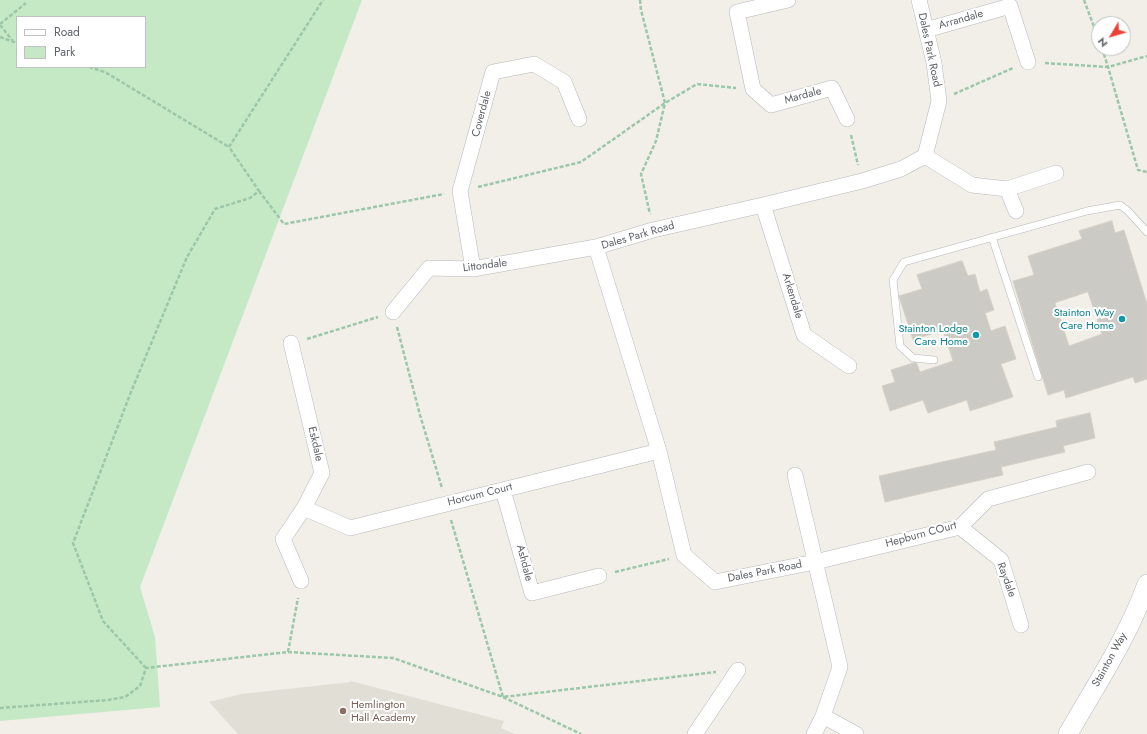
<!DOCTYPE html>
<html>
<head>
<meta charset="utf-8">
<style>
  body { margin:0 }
  #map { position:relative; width:1147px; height:734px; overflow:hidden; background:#f1efe8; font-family:Jost,sans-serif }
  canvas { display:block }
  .legend { position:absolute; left:16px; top:16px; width:130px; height:52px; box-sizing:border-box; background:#fff; border:1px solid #bfc1c3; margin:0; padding:5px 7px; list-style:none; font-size:12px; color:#5f6368 }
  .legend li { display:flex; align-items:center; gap:8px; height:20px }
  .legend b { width:20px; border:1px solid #bfc1c3 }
  .north { position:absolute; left:1091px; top:16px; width:40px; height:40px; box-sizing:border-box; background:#fff; border:1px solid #bfc1c3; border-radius:50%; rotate:232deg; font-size:11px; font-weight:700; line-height:16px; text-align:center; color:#5f6368 }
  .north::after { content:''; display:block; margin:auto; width:14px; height:18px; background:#ea4335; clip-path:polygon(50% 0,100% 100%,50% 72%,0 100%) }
</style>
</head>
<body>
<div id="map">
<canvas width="1147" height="734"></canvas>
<ul class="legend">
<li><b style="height:5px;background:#fff"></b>Road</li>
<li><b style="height:11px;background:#c5e8c5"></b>Park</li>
</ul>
<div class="north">N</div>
</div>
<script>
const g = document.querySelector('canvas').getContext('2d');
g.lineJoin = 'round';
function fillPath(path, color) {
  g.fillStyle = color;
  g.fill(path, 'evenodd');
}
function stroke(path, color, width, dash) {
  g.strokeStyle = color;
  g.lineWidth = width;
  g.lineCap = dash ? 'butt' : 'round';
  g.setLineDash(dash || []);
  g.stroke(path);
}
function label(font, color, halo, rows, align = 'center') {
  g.font = font + ' Jost,sans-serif';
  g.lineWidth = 4;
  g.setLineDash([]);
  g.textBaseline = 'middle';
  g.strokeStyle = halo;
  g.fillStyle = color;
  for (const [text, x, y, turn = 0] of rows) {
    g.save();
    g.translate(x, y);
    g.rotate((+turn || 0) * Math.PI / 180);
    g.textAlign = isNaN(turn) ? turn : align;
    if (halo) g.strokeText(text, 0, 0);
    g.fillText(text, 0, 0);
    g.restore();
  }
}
const education = new Path2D(`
  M 351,681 L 504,721 L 501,728 L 515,734 L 238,734 L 209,702 L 241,694 L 351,682 Z`);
const green = new Path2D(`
  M 0,0 L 362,0 L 140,587 L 155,637 L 160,707 L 0,721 ZM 17,17 L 145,17 L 145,67 L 17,67 Z`);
const building = new Path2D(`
  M 1112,221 L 1115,233 L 1124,230 L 1147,304 L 1147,379 L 1135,383 L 1133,377 L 1066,398 L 1064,390 L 1048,395 L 1013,281 L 1034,275 L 1028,256 L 1082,239 L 1079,231 ZM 1088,292 L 1102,334 L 1069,346 L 1055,303 Z
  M 962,261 L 968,276 L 975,274 L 980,292 L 987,289 L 994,310 L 985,313 L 991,331 L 1005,326 L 1016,359 L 1001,364 L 1013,397 L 970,411 L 967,400 L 928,413 L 923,400 L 890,411 L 882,386 L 895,382 L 891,370 L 916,362 L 920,372 L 953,361 L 943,330 L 913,340 L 899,296 L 922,289 L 917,275 Z
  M 1090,413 L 1095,438 L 1063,446 L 1065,452 L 1001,467 L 1003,475 L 885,502 L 879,476 L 996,450 L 994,442 L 1057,427 L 1056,421 Z`);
const path = new Path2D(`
  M 640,0 L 641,10 L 665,103 L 656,141 L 641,174 L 650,214
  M 1084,0 L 1099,40
  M 0,24 L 26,3
  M 0,25 L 13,41
  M 0,37 L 17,43
  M 1102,48 L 1108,67 L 1138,170 L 1147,172
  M 1045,63 L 1108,67 L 1147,56
  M 89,67 L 105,72 L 229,147
  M 954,94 L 1013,68
  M 851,135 L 858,165
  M 478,187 L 581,162 L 665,103 L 697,84 L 736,88
  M 259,191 L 284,224 L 444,194
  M 397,327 L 420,415 L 442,488
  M 307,339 L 378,317
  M 451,520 L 503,697 L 716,672
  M 615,572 L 669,559
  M 288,652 L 298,598
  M 146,668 L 103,621 L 73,543 L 131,392 L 187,257 L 215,209 L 250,198 L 259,191 L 229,147 L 323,0
  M 0,708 L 108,700 L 125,697 L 140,686 L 146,668 L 288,652 L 393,658 L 503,697 L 581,734`);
const service = new Path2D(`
  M 992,237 L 1038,377
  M 934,360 L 913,358 L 900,346 L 893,280 L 904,262 L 1087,211 L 1120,205 L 1128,211 L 1147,232`);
const minor = new Path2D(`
  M 788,0 L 737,12 L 753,89 L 771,105 L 832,88 L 847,119
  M 919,0 L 934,63 L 939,101 L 925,156 L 901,169 L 862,181 L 763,205 L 653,230 L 596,247 L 659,451 L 684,555 L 715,582 L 815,562 L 960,527 L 988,499 L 1088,472
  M 926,30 L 1010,6 L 1028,62
  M 925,156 L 972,185 L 1007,189 L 1056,173
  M 1007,189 L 1016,211
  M 763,205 L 804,335 L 849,366
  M 473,269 L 460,191 L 493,72 L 534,64 L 564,82 L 579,119
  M 393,312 L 429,268 L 473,269 L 596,247
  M 291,343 L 322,473 L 304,508 L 283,539 L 301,581
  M 795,475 L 840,667 L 823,716 L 814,734
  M 503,490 L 532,593 L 599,576
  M 304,508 L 350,528 L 659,451
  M 960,527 L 1001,560 L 1021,625
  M 823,716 L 856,734
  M 695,734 L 738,670`);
const tertiary = new Path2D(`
  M 1068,734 C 1096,685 1128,637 1147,584`);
const markers = [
  [1122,319,4,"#0f9aa8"],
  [976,335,4,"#0f9aa8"],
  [343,711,4,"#8d6e63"]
];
const streetNames = [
  ["Arrandale",961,20,-16],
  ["Dales Park Road",929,50,78],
  ["Mardale",803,96,-15],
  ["Coverdale",482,114,-75],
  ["Dales Park Road",638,236,-16],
  ["Littondale",485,266,-7],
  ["Arkendale",792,296,73],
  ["Eskdale",315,444,77],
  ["Horcum Court",480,495,-14],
  ["Hepburn COurt",921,535,-15],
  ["Ashdale",524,563,75],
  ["Dales Park Road",765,572,-11],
  ["Raydale",1006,580,70],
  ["Stainton Way",1110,660,-61]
];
const cultureNames = [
  ["Stainton Way",1114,313],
  ["Care Home",1114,326],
  ["Stainton Lodge",968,329],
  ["Care Home",968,342]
];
const educationNames = [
  ["Hemlington",351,705],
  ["Hall Academy",351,718]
];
fillPath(education, '#e1ded6');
fillPath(green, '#c5e8c5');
fillPath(building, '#cccac5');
stroke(building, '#d6d1c6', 1);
stroke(service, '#b5b8bc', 8);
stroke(minor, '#b5b8bc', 16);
stroke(tertiary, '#b5b8bc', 20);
stroke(path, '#9cc7a9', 2.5, [4, 2]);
stroke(service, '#fff', 7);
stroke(minor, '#fff', 15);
stroke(tertiary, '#fff', 19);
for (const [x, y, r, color] of markers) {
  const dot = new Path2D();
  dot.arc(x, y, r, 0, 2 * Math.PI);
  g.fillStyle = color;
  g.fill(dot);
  stroke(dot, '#fff', 1.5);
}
label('11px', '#5f6368', '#fff', streetNames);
label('11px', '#0d838f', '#fff', cultureNames, 'right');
label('11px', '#785e54', '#fff', educationNames, 'left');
</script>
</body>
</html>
